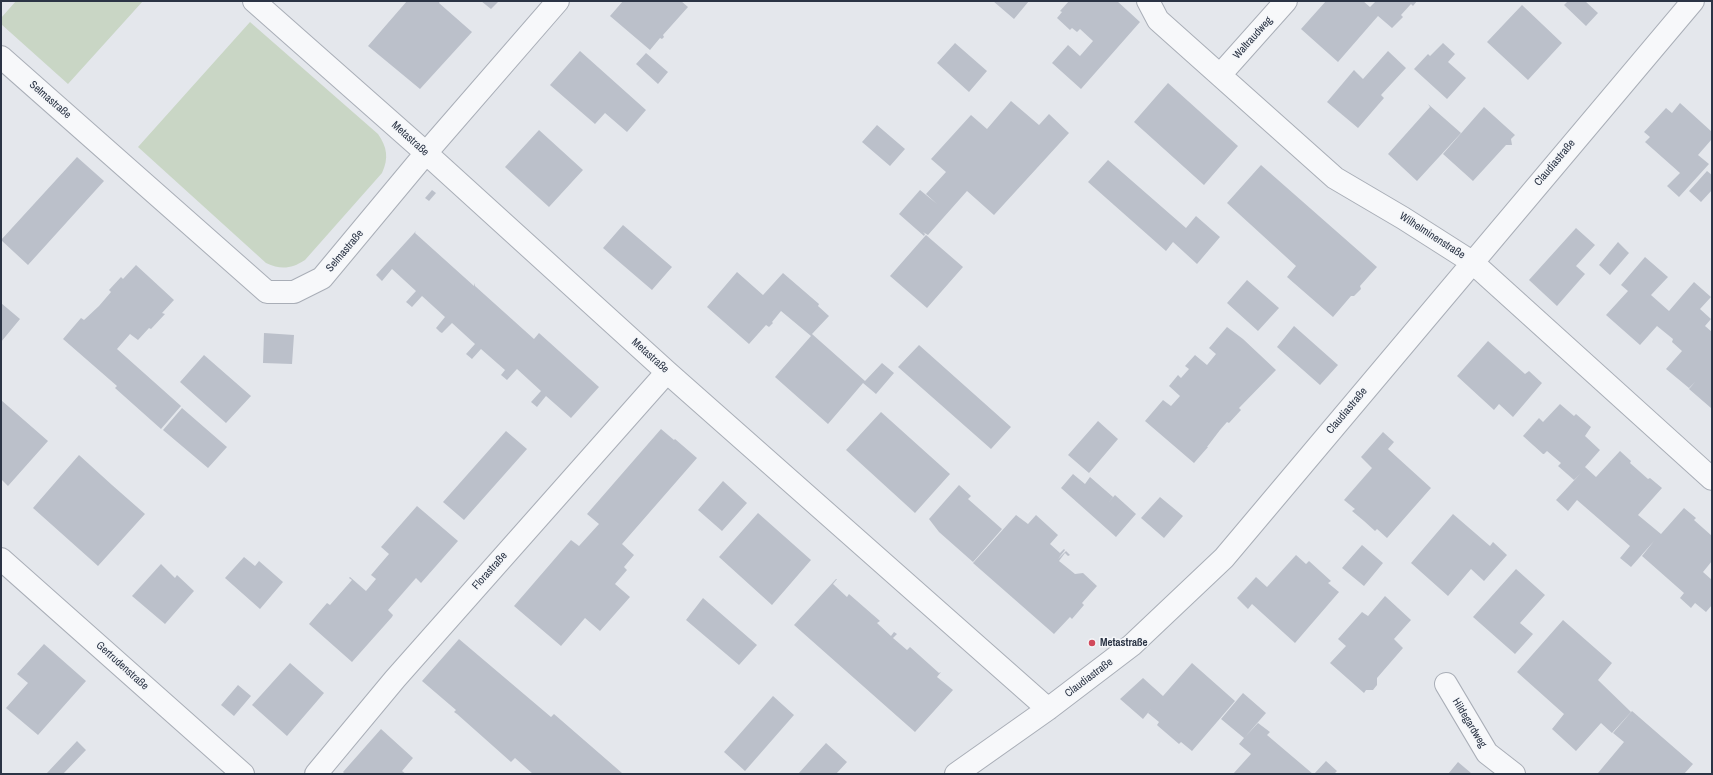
<!DOCTYPE html>
<html>
<head>
<meta charset="utf-8">
<style>
  body { margin:0 }
  #map { position:relative; width:1713px; height:775px; overflow:hidden; background:#e4e7ec; font-family:"Archivo Narrow",sans-serif }
  canvas { display:block }
  .frame { position:absolute; inset:0; border:2px solid #2b3445; pointer-events:none }
</style>
</head>
<body>
<div id="map">
<canvas width="1713" height="775"></canvas>
<div class="frame"></div>
</div>
<script>
const g = document.querySelector('canvas').getContext('2d');
g.lineJoin = 'round';
function fillPath(path, color) {
  g.fillStyle = color;
  g.fill(path, 'evenodd');
}
function stroke(path, color, width, dash) {
  g.strokeStyle = color;
  g.lineWidth = width;
  g.lineCap = dash ? 'butt' : 'round';
  g.setLineDash(dash || []);
  g.stroke(path);
}
function label(font, color, halo, rows, align = 'center') {
  g.font = font + ' "Archivo Narrow",sans-serif';
  g.lineWidth = 3;
  g.setLineDash([]);
  g.textBaseline = 'middle';
  g.strokeStyle = halo;
  g.fillStyle = color;
  for (const [text, x, y, turn = 0] of rows) {
    g.save();
    g.translate(x, y);
    g.rotate((+turn || 0) * Math.PI / 180);
    g.textAlign = isNaN(turn) ? turn : align;
    if (halo) g.strokeText(text, 0, 0);
    g.fillText(text, 0, 0);
    g.restore();
  }
}
const green = new Path2D(`
  M 16,1 L 143,1 L 68,84 L 1,24 L 1,18 Z
  M 250,22 L 378,134 C 387,147 389,158 382,173 L 305,260 C 291,269 281,270 266,263 L 138,147 Z`);
const building = new Path2D(`
  M 407,1 L 440,1 L 439,3 L 472,32 L 420,89 L 368,46 Z
  M 481,1 L 499,1 L 491,9 Z
  M 623,1 L 681,1 L 688,7 L 663,35 L 664,37 L 662,39 L 660,38 L 650,50 L 610,16 Z
  M 993,1 L 1029,1 L 1014,19 Z
  M 1069,1 L 1117,1 L 1140,22 L 1081,89 L 1052,63 L 1068,45 L 1080,56 L 1093,41 L 1080,29 L 1077,32 L 1072,28 L 1070,30 L 1057,18 L 1062,12 L 1060,11 Z
  M 1326,1 L 1363,1 L 1370,7 L 1376,1 L 1417,1 L 1413,6 L 1411,4 L 1401,15 L 1403,17 L 1392,28 L 1378,16 L 1338,62 L 1301,29 Z
  M 1568,1 L 1585,1 L 1598,13 L 1586,26 L 1564,5 Z
  M 1522,5 L 1562,43 L 1528,80 L 1487,42 Z
  M 955,43 L 987,71 L 969,92 L 937,63 Z
  M 1443,43 L 1455,54 L 1448,62 L 1466,78 L 1447,99 L 1414,69 L 1428,54 L 1430,56 Z
  M 580,51 L 646,110 L 627,132 L 605,113 L 595,124 L 550,85 Z
  M 1388,51 L 1406,68 L 1381,95 L 1384,98 L 1358,128 L 1327,102 L 1354,70 L 1363,79 Z
  M 646,53 L 668,72 L 658,84 L 636,64 Z
  M 1168,83 L 1238,146 L 1204,185 L 1134,122 Z
  M 1011,101 L 1039,125 L 1049,114 L 1069,133 L 994,215 L 967,191 L 928,235 L 923,232 L 925,234 L 924,236 L 899,214 L 920,190 L 937,204 L 926,194 L 946,172 L 931,159 L 971,115 L 987,129 Z
  M 1680,103 L 1712,132 L 1712,139 L 1698,155 L 1709,164 L 1679,197 L 1667,186 L 1680,173 L 1645,142 L 1650,137 L 1644,132 L 1666,108 L 1672,113 Z
  M 1428,104 L 1461,133 L 1417,181 L 1388,154 L 1430,107 Z
  M 1484,107 L 1515,135 L 1511,139 L 1512,145 L 1506,145 L 1473,181 L 1443,154 Z
  M 877,125 L 905,149 L 890,166 L 862,142 Z
  M 539,130 L 583,170 L 549,207 L 505,167 Z
  M 77,157 L 104,181 L 28,265 L 1,240 Z
  M 1108,160 L 1186,228 L 1196,216 L 1220,237 L 1197,264 L 1173,242 L 1166,251 L 1088,182 Z
  M 1261,165 L 1377,267 L 1360,286 L 1361,289 L 1354,296 L 1351,296 L 1333,317 L 1287,277 L 1296,266 L 1227,203 Z
  M 1707,171 L 1712,175 L 1712,190 L 1701,202 L 1689,191 Z
  M 432,190 L 436,193 L 429,201 L 425,198 Z
  M 623,225 L 672,267 L 652,290 L 603,248 Z
  M 1576,228 L 1595,245 L 1576,266 L 1585,274 L 1557,306 L 1529,280 Z
  M 416,231 L 415,233 L 474,286 L 475,283 L 475,286 L 534,339 L 539,333 L 599,387 L 571,418 L 546,396 L 537,407 L 531,402 L 541,391 L 517,369 L 507,380 L 501,375 L 505,370 L 481,349 L 472,359 L 466,354 L 475,344 L 452,323 L 442,333 L 440,332 L 436,328 L 445,317 L 422,296 L 412,307 L 406,302 L 416,291 L 392,269 L 382,281 L 376,275 Z
  M 926,235 L 963,267 L 927,308 L 890,276 Z
  M 1618,242 L 1629,253 L 1610,275 L 1599,265 Z
  M 1645,257 L 1668,277 L 1651,295 L 1669,311 L 1694,282 L 1711,297 L 1700,309 L 1711,319 L 1705,326 L 1712,332 L 1711,408 L 1689,389 L 1695,382 L 1689,388 L 1666,369 L 1682,351 L 1672,342 L 1673,339 L 1657,326 L 1640,345 L 1606,315 L 1628,291 L 1621,285 Z
  M 136,265 L 174,300 L 162,313 L 165,314 L 151,329 L 149,328 L 138,340 L 130,334 L 117,349 L 181,406 L 161,429 L 115,388 L 117,386 L 63,339 L 81,318 L 84,320 L 99,306 L 111,292 L 109,290 L 121,277 L 123,279 Z
  M 737,272 L 763,295 L 783,273 L 819,304 L 818,306 L 829,316 L 812,334 L 865,381 L 882,363 L 894,373 L 876,394 L 863,383 L 828,424 L 775,377 L 811,336 L 781,311 L 772,322 L 773,323 L 769,327 L 766,325 L 749,344 L 707,307 Z
  M 1247,280 L 1279,308 L 1258,331 L 1227,303 Z
  M 1,303 L 20,319 L 1,342 Z
  M 1294,326 L 1338,365 L 1320,385 L 1277,347 Z
  M 1227,327 L 1243,339 L 1276,370 L 1239,408 L 1241,410 L 1229,423 L 1227,422 L 1220,430 L 1207,447 L 1208,447 L 1194,463 L 1145,421 L 1163,400 L 1171,406 L 1180,396 L 1169,386 L 1178,375 L 1181,378 L 1189,369 L 1185,366 L 1195,355 L 1207,365 L 1216,354 L 1209,348 Z
  M 264,333 L 294,335 L 292,364 L 263,363 Z
  M 1488,341 L 1525,374 L 1529,371 L 1542,383 L 1513,417 L 1499,404 L 1494,410 L 1457,376 Z
  M 919,345 L 1011,427 L 991,449 L 898,367 Z
  M 204,355 L 251,396 L 226,423 L 180,382 Z
  M 1,400 L 48,441 L 8,486 L 1,479 Z
  M 1560,404 L 1574,416 L 1576,414 L 1591,427 L 1585,436 L 1600,450 L 1585,467 L 1596,477 L 1620,451 L 1631,461 L 1630,463 L 1648,479 L 1650,478 L 1662,488 L 1638,515 L 1661,534 L 1684,508 L 1696,518 L 1694,520 L 1712,536 L 1712,561 L 1703,572 L 1712,580 L 1712,605 L 1706,612 L 1695,603 L 1691,608 L 1680,598 L 1684,593 L 1642,556 L 1654,541 L 1631,567 L 1620,558 L 1630,546 L 1577,500 L 1568,511 L 1556,500 L 1581,473 L 1574,480 L 1558,466 L 1561,463 L 1547,451 L 1544,454 L 1543,454 L 1523,436 L 1539,418 L 1543,422 Z
  M 182,408 L 227,447 L 208,468 L 163,430 Z
  M 881,412 L 950,474 L 915,513 L 846,450 Z
  M 1098,421 L 1118,439 L 1089,473 L 1068,455 Z
  M 661,429 L 674,440 L 675,439 L 697,458 L 622,544 L 634,555 L 624,567 L 627,570 L 615,584 L 630,597 L 600,631 L 585,618 L 561,646 L 514,606 L 571,540 L 579,546 L 599,524 L 587,514 Z
  M 506,431 L 527,449 L 464,520 L 443,502 Z
  M 1383,432 L 1394,442 L 1388,449 L 1431,488 L 1387,538 L 1377,529 L 1375,531 L 1364,521 L 1352,511 L 1355,509 L 1344,500 L 1372,468 L 1361,457 Z
  M 79,455 L 112,485 L 106,492 L 112,485 L 145,514 L 98,566 L 33,508 Z
  M 1073,474 L 1085,484 L 1090,477 L 1113,497 L 1108,503 L 1115,495 L 1136,514 L 1116,537 L 1061,488 Z
  M 723,481 L 747,503 L 722,531 L 698,510 Z
  M 959,485 L 971,496 L 968,499 L 1002,529 L 973,562 L 939,532 L 929,519 Z
  M 1160,497 L 1183,516 L 1164,538 L 1141,518 Z
  M 417,506 L 458,541 L 421,583 L 416,578 L 388,610 L 393,615 L 392,617 L 352,662 L 309,624 L 327,603 L 330,605 L 352,580 L 349,578 L 350,577 L 366,591 L 376,579 L 371,575 L 389,554 L 381,547 Z
  M 758,513 L 811,560 L 772,605 L 719,557 Z
  M 1453,514 L 1490,546 L 1493,542 L 1507,555 L 1484,581 L 1471,569 L 1448,596 L 1411,563 Z
  M 1016,515 L 1028,524 L 1036,515 L 1058,535 L 1050,544 L 1060,553 L 1064,549 L 1065,550 L 1058,559 L 1066,551 L 1070,555 L 1068,556 L 1065,553 L 1059,561 L 1075,574 L 1083,573 L 1097,586 L 1082,603 L 1084,605 L 1072,619 L 1070,617 L 1054,634 L 973,563 Z
  M 1362,545 L 1383,563 L 1364,586 L 1342,568 Z
  M 1296,555 L 1306,564 L 1309,561 L 1331,581 L 1328,583 L 1339,592 L 1295,643 L 1252,604 L 1248,609 L 1237,598 L 1256,577 L 1267,587 Z
  M 244,557 L 255,566 L 259,561 L 283,582 L 260,609 L 225,578 Z
  M 161,564 L 175,578 L 177,575 L 194,591 L 165,624 L 132,596 Z
  M 1516,569 L 1545,595 L 1520,623 L 1533,634 L 1515,654 L 1473,617 Z
  M 836,579 L 837,579 L 833,584 L 847,597 L 849,594 L 880,621 L 877,623 L 891,636 L 894,632 L 897,634 L 893,638 L 907,650 L 910,647 L 939,673 L 941,672 L 937,677 L 953,690 L 915,732 L 794,625 Z
  M 1385,596 L 1411,620 L 1394,639 L 1403,648 L 1377,678 L 1377,685 L 1373,690 L 1366,690 L 1364,693 L 1330,663 L 1346,646 L 1338,639 L 1362,612 L 1368,616 Z
  M 703,598 L 757,645 L 739,665 L 686,620 Z
  M 1563,620 L 1612,663 L 1598,680 L 1631,712 L 1612,733 L 1601,723 L 1576,751 L 1552,729 L 1564,714 L 1517,672 Z
  M 459,639 L 551,717 L 554,714 L 622,773 L 533,774 L 515,758 L 511,762 L 457,714 L 454,712 L 456,710 L 422,681 Z
  M 44,644 L 86,681 L 38,735 L 6,708 L 28,683 L 17,674 Z
  M 290,663 L 324,693 L 287,736 L 252,705 Z
  M 1192,663 L 1235,701 L 1192,751 L 1181,742 L 1179,744 L 1158,726 L 1157,725 L 1159,722 L 1148,713 L 1151,709 L 1143,719 L 1120,699 L 1143,678 L 1163,696 Z
  M 238,685 L 251,696 L 234,716 L 221,705 Z
  M 1243,693 L 1266,713 L 1245,737 L 1258,723 L 1270,732 L 1267,735 L 1313,774 L 1233,774 L 1251,754 L 1239,744 L 1244,738 L 1221,719 Z
  M 773,696 L 794,715 L 745,771 L 724,752 Z
  M 1632,711 L 1693,764 L 1684,774 L 1598,773 L 1624,742 L 1613,733 Z
  M 381,729 L 413,758 L 402,771 L 406,774 L 345,774 L 343,772 Z
  M 77,741 L 86,750 L 63,774 L 46,774 Z
  M 826,743 L 847,762 L 836,774 L 798,774 Z
  M 1326,761 L 1337,771 L 1334,774 L 1314,774 Z
  M 1458,762 L 1471,773 L 1470,774 L 1448,774 Z`);
const minor = new Path2D(`
  M 254,1 L 426,153 L 667,372 L 1048,709
  M 1148,1 L 1158,20 L 1335,178 L 1403,218 L 1472,262 L 1712,479
  M 1,57 L 267,292 L 294,292 L 322,278 L 426,153 L 558,1
  M 1220,75 L 1286,1
  M 1,559 L 243,774
  M 1446,684 L 1487,753 L 1514,774
  M 316,774 L 395,679 L 667,372
  M 956,774 L 1048,709 L 1132,645 L 1224,558 L 1693,1`);
const markers = [
  [1092,643,4,"#d1495b"]
];
const streetNames = [
  ["Waltraudweg",1253,38,-48],
  ["Selmastraße",50,100,41],
  ["Metastraße",410,139,42],
  ["Claudiastraße",1555,163,-50],
  ["Wilhelminenstraße",1432,236,33],
  ["Selmastraße",345,251,-50],
  ["Metastraße",650,356,42],
  ["Claudiastraße",1347,411,-50],
  ["Florastraße",490,571,-48],
  ["Gertrudenstraße",122,666,42],
  ["Claudiastraße",1089,678,-37],
  ["Hildegardweg",1469,723,59]
];
const poiNames = [
  ["Metastraße",1100,643]
];
fillPath(green, '#c9d6c5');
fillPath(building, '#bbc0ca');
stroke(minor, '#a9aeb7', 24);
stroke(minor, '#f7f8fa', 22);
for (const [x, y, r, color] of markers) {
  const dot = new Path2D();
  dot.arc(x, y, r, 0, 2 * Math.PI);
  g.fillStyle = color;
  g.fill(dot);
  stroke(dot, '#f4f6f9', 1.5);
}
label('11px', '#2b3445', '#f4f6f9', streetNames);
label('bold 11px', '#2b3445', '#f4f6f9', poiNames, 'left');
</script>
</body>
</html>
